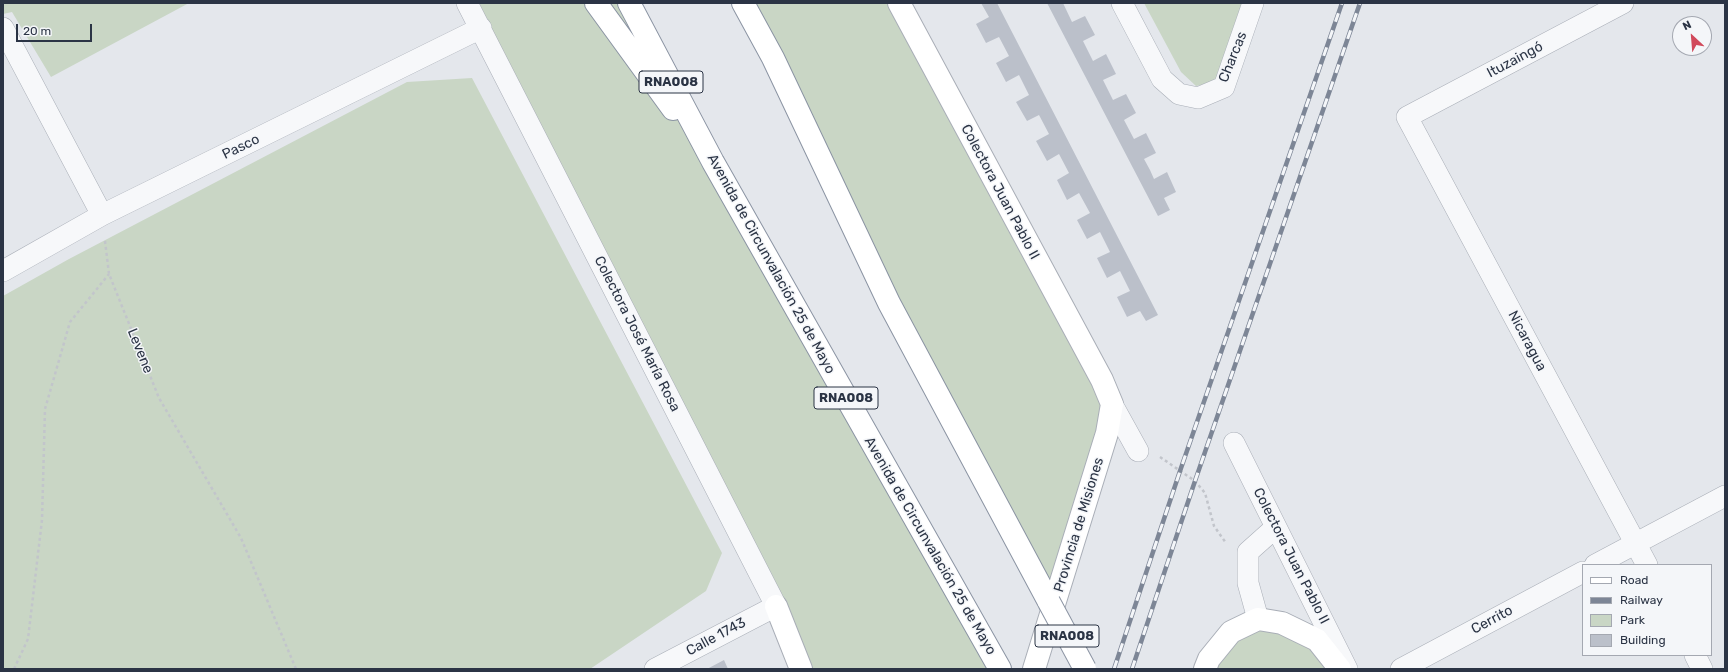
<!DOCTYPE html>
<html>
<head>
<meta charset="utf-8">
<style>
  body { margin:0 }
  #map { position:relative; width:1728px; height:672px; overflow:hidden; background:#e4e7ec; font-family:Rubik,sans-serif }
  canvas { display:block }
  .frame { position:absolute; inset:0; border:4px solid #2b3445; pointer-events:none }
  .legend { position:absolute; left:1582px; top:564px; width:130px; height:92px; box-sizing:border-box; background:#f4f6f9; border:1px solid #a4a8b1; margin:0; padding:5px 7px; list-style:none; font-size:12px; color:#2b3445 }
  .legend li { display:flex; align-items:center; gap:8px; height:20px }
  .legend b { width:20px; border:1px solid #a4a8b1 }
  .north { position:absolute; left:1672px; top:16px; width:40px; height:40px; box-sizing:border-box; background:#f4f6f9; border:1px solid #a4a8b1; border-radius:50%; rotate:334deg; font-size:11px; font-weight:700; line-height:16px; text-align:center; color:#2b3445 }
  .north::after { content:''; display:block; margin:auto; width:14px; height:18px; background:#d1495b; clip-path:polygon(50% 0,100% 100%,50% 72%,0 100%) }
  .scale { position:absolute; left:16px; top:24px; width:76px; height:18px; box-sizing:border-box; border:2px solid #2b3445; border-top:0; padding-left:5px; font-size:12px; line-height:14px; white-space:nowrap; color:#2b3445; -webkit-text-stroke:3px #f4f6f9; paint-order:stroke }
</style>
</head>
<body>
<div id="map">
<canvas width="1728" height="672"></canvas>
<div class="frame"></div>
<ul class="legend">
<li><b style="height:5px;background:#fff"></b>Road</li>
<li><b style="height:5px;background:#7d8696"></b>Railway</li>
<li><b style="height:11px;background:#c9d6c5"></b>Park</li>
<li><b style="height:11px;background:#bbc0ca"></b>Building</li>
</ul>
<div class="north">N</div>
<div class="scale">20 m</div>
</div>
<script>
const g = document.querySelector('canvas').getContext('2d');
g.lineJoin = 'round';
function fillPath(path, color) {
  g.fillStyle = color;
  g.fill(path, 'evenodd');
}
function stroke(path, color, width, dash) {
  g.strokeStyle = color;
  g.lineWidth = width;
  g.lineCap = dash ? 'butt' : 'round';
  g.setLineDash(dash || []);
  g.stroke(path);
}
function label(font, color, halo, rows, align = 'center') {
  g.font = font + ' Rubik,sans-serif';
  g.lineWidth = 3;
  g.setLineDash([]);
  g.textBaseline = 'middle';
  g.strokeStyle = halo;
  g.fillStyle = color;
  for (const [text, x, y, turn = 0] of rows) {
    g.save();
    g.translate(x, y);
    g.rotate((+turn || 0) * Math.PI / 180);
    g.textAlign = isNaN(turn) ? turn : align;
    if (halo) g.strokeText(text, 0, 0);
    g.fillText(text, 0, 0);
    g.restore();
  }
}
const green = new Path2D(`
  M 3,3 L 189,3 L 51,77 L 12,12 L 3,14 Z
  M 467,3 L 629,3 L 1000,669 L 801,669 Z
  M 743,3 L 899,3 L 1112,404 L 1049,602 Z
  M 1144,3 L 1242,3 L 1216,78 L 1207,84 L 1196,86 L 1181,72 Z
  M 472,78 L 722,553 L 706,591 L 590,669 L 3,669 L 3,296 L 69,259 L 407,82 Z
  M 1282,623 L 1340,669 L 1205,669 L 1231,632 Z`);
const building = new Path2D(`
  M 981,3 L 997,3 L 1158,315 L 1146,321 L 1140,311 L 1127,317 L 1117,297 L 1130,291 L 1120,271 L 1107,278 L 1097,258 L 1110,252 L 1100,232 L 1087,239 L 1077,220 L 1090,213 L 1079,193 L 1067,200 L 1057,180 L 1069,173 L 1059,154 L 1047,161 L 1036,141 L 1049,134 L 1039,115 L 1027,121 L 1016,102 L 1029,95 L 1019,75 L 1006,82 L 996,63 L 1009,56 L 999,37 L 986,43 L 976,24 L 989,17 Z
  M 1047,3 L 1063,3 L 1072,22 L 1085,16 L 1095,35 L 1083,41 L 1093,61 L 1106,54 L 1116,74 L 1103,80 L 1113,100 L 1126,94 L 1136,113 L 1124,120 L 1134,139 L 1146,133 L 1156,153 L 1144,159 L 1150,170 L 1154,179 L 1167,172 L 1176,192 L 1164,198 L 1170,210 L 1158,216 Z
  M 724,660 L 728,669 L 707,669 Z`);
const path = new Path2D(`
  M 105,241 L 109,274 L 159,398 L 241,538 L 296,669
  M 1160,457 L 1195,481 L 1205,493 L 1214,526 L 1226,543
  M 14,669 L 28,639 L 42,520 L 45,409 L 70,322 L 109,274`);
const minor = new Path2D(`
  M 467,3 L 776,606 L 655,669
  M 1122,3 L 1162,79 L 1179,94 L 1198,98 L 1224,87 L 1253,3
  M 1623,3 L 1407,117 L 1647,565
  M 3,28 L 102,215
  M 3,271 L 102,215 L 481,28
  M 1112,404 L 1138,451
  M 1234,443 L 1347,669
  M 1595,565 L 1725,496
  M 1258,619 L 1248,583 L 1248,552 L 1276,527
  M 1695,655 L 1702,669
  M 1401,669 L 1583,572`);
const secondary = new Path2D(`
  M 899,3 L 1102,380 L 1112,404 L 1107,433 L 1034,669
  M 776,606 L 801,669
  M 1205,669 L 1209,659 L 1231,632 L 1258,619 L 1282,623 L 1317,640 L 1340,669`);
const motorway = new Path2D(`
  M 596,3 L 673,109
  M 629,3 L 713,162 L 1000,669
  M 743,3 L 773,58 L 889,303 L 1049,602`);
const rail = new Path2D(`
  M 1114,669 L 1180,471 L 1342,3
  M 1132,669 L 1195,481 L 1360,3`);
const motorwayBridge = new Path2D(`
  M 1049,602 L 1085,669`);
const shields = [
  [671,82,64],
  [846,398,64],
  [1067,636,64]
];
const shieldNames = [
  ["RNA008",671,82],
  ["RNA008",846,398],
  ["RNA008",1067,636]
];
const streetNames = [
  ["Charcas",1233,57,-68],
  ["Ituzaingó",1515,60,-28],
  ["Pasco",241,147,-26],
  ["Colectora Juan Pablo II",1000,192,62],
  ["Avenida de Circunvalación 25 de Mayo",771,264,61],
  ["Colectora José María Rosa",637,334,63],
  ["Nicaragua",1527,341,62],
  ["Levene",140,351,68],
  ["Provincia de Misiones",1079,525,-73],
  ["Avenida de Circunvalación 25 de Mayo",930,546,60],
  ["Colectora Juan Pablo II",1291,556,63],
  ["Cerrito",1492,620,-28],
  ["Calle 1743",716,637,-28]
];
fillPath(green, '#c9d6c5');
fillPath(building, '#bbc0ca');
stroke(minor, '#a9aeb7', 22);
stroke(secondary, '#a9aeb7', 24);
stroke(motorway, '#8b94a3', 24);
stroke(path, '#c2c5cb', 2.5, [3, 3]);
stroke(minor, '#f7f8fa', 21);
stroke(secondary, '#fff', 22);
stroke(motorway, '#fff', 22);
stroke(rail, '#7d8696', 4.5);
stroke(rail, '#f4f6f9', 3, [9]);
stroke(motorwayBridge, '#8b94a3', 24, []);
stroke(motorwayBridge, '#fff', 22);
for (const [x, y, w] of shields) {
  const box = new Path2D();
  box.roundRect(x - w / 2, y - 11, w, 22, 3);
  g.fillStyle = '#f4f6f9';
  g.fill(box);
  stroke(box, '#2b3445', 1);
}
label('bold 13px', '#2b3445', null, shieldNames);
label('14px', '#2b3445', '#f4f6f9', streetNames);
</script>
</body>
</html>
